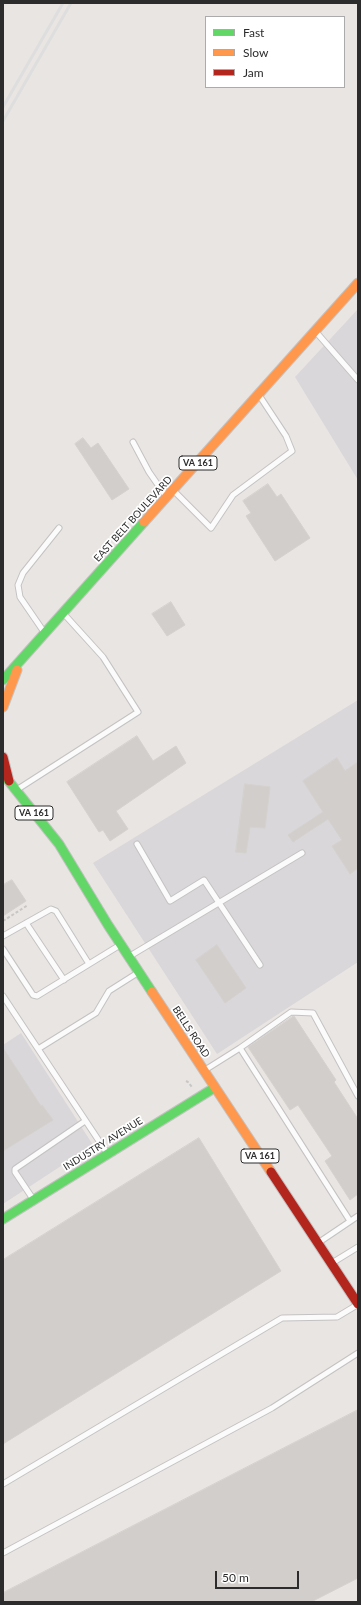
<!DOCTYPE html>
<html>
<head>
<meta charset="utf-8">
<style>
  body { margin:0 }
  #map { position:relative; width:361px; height:1605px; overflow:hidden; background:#e9e5e2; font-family:Lato,sans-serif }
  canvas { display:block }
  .frame { position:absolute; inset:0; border:4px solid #2c2c2c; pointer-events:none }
  .legend { position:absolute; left:205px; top:16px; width:140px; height:72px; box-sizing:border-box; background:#fff; border:1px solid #ababab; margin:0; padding:5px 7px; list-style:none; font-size:12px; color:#2c2c2c }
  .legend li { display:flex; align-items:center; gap:8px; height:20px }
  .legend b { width:20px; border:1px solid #ababab }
  .scale { position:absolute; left:215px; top:1571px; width:84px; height:18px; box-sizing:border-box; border:2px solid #2c2c2c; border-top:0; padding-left:5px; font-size:12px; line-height:14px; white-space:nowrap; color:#2c2c2c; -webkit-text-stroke:3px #fff; paint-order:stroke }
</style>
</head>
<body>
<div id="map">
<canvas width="361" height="1605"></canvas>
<div class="frame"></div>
<ul class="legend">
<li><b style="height:5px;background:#63d668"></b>Fast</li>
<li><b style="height:5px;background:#ff974d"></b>Slow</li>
<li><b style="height:5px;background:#b3261e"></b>Jam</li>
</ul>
<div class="scale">50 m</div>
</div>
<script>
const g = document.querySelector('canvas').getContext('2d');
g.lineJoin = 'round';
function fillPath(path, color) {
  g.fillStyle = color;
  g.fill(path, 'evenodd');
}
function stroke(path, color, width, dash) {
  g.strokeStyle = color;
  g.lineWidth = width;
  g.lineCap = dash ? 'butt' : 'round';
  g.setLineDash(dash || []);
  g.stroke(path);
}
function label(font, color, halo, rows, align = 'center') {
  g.font = font + ' Lato,sans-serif';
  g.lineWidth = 3.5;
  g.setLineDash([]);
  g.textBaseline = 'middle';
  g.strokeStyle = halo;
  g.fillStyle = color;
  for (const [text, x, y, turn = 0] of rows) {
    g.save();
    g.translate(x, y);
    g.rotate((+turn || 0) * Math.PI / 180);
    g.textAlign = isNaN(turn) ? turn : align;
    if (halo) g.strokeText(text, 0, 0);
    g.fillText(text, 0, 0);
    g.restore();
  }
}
const industrial = new Path2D(`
  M 358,309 L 358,480 L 295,377 Z
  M 358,700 L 358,962 L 217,1054 L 93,863 Z
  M 21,1033 L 93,1145 L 3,1204 L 3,1045 Z`);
const building = new Path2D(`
  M 83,438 L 91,448 L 98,443 L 129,489 L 112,500 L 75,444 Z
  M 268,484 L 277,497 L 281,494 L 310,538 L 275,561 L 246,516 L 251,513 L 243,501 Z
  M 171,602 L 185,625 L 167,636 L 152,614 Z
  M 137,736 L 153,761 L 176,746 L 186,763 L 116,811 L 128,829 L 110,841 L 103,830 L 99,832 L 67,782 Z
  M 337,758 L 345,771 L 358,762 L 358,868 L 350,874 L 332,846 L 342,840 L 328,819 L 293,842 L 288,835 L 323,812 L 303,781 Z
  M 245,784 L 270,787 L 265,828 L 250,827 L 246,853 L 236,852 Z
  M 12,880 L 26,901 L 3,916 L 3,885 Z
  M 217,945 L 246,988 L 225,1003 L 196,960 Z
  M 294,1016 L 336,1080 L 334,1082 L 358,1119 L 358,1194 L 350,1200 L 325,1161 L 332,1156 L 298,1105 L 290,1110 L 248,1047 Z
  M 3,1048 L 41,1106 L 42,1105 L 53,1120 L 3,1151 Z
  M 199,1138 L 281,1271 L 3,1444 L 3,1260 Z
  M 358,1410 L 358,1578 L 311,1602 L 3,1602 L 3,1593 Z`);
const path = new Path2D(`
  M 3,921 L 28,905
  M 186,1081 L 188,1082 L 192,1087`);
const lane = new Path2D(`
  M 316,332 L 358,380
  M 133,442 L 149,472 L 165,495
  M 175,492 L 211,528 L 233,495 L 292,451 L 286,436 L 259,395
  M 44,632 L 20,597 L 18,585 L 23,573 L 59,528
  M 18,789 L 138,712 L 103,657 L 64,614
  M 137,844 L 170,901 L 204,880 L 260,965
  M 26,923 L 64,980
  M 3,936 L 51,909 L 56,911 L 89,964
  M 3,949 L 33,995 L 37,996 L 120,945
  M 130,956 L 302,853
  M 3,996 L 107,1153
  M 240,1048 L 291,1012 L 313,1013 L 358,1096
  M 38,1049 L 96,1013 L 109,991 L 139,972
  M 205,1070 L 240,1048 L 350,1221
  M 33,1199 L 15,1172 L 15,1169 L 85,1121
  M 318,1243 L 358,1216
  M 332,1263 L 358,1247
  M 3,1484 L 282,1318 L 337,1317 L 357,1305
  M 3,1553 L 272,1408 L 358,1353`);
const fast = new Path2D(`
  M 3,680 L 144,522
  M 3,774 L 59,844 L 108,925 L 152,992
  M 3,1219 L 214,1088`);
const slow = new Path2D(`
  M 144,522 L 358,283
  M 3,707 L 17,670
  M 152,992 L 271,1172`);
const jam = new Path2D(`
  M 3,757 L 9,781
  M 271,1172 L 358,1304`);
const rail = new Path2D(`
  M 3,107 L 63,3
  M 3,121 L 71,3`);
const shields = [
  [198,463,38],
  [34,813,38],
  [260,1156,38]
];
const shieldNames = [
  ["VA 161",198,463],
  ["VA 161",34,813],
  ["VA 161",260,1156]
];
const streetNames = [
  ["EAST BELT BOULEVARD",133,519,-48],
  ["BELLS ROAD",191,1032,57],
  ["INDUSTRY AVENUE",103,1144,-32]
];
fillPath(industrial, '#d9d7d9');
fillPath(building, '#d1cecb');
stroke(building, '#d4d1ce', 1);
stroke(lane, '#c4c2c2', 7);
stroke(fast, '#c4c2c2', 11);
stroke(slow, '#c4c2c2', 11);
stroke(jam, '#c4c2c2', 11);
stroke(path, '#c7c7c6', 2, [3, 2]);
stroke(lane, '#fcfbfb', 5);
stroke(fast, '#63d668', 9);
stroke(slow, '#ff974d', 9);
stroke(jam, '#b3261e', 9);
stroke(rail, '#dededf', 3);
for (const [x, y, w] of shields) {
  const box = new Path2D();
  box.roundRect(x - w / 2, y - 7, w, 14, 3);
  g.fillStyle = '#fff';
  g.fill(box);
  stroke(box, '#2c2c2c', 1);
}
label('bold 9px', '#2c2c2c', null, shieldNames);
label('10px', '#2c2c2c', '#fff', streetNames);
</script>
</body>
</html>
